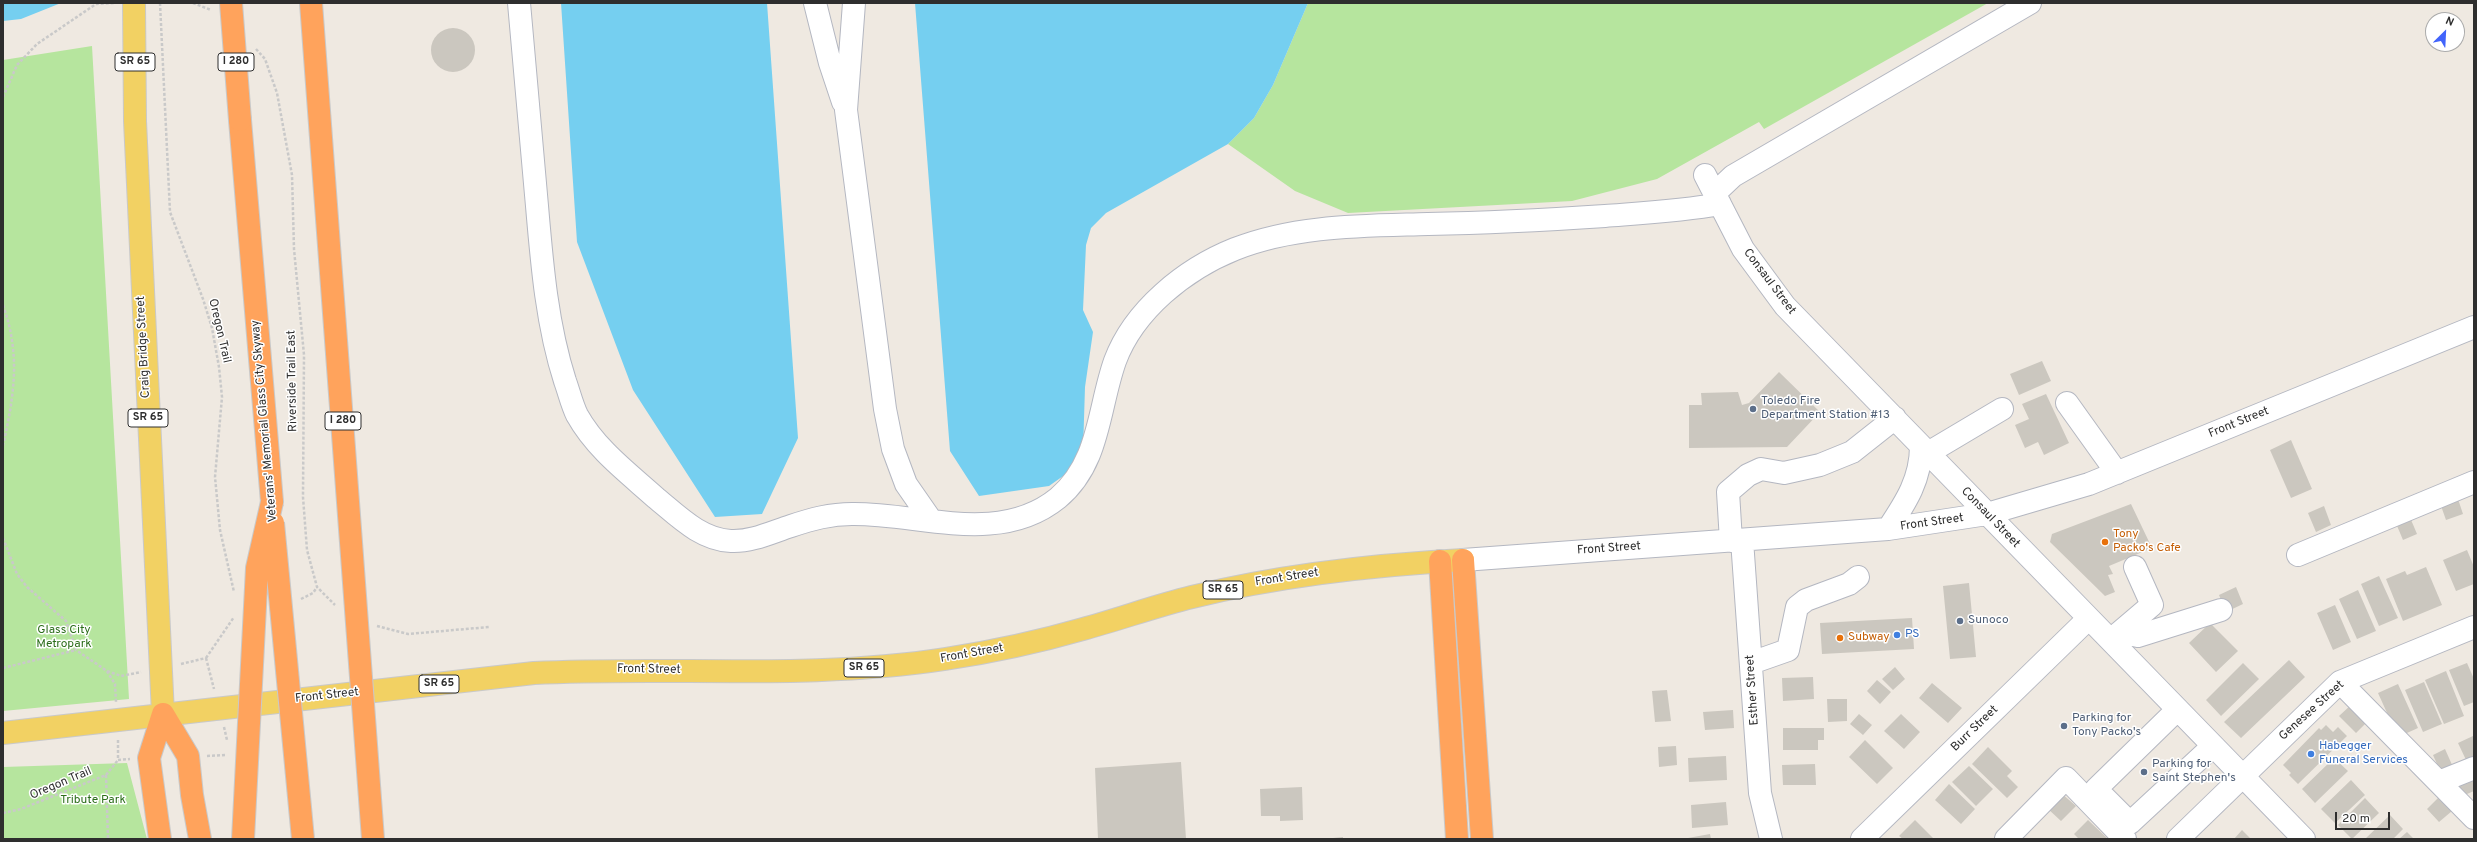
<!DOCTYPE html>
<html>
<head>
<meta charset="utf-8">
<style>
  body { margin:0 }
  #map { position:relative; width:2477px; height:842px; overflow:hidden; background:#efe9e1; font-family:Overpass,sans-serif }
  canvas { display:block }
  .frame { position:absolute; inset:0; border:4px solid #2e2e2e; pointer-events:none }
  .north { position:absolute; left:2425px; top:12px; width:40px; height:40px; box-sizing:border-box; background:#fff; border:1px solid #ababab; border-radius:50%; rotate:24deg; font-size:11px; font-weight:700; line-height:16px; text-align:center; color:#2e2e2e }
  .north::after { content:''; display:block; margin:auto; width:14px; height:18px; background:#4264fb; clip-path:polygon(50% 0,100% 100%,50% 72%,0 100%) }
  .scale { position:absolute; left:2335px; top:812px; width:55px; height:18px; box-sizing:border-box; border:2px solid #2e2e2e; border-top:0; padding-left:5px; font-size:12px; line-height:14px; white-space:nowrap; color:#2e2e2e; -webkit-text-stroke:3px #fff; paint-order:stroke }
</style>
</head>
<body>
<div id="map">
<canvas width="2477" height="842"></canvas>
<div class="frame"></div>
<div class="north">N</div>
<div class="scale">20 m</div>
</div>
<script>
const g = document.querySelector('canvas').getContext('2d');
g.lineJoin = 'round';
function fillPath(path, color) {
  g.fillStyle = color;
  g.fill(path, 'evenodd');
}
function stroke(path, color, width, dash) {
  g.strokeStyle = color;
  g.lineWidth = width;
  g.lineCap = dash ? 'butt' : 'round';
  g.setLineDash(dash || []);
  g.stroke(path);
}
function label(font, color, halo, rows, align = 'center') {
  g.font = font + ' Overpass,sans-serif';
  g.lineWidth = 3;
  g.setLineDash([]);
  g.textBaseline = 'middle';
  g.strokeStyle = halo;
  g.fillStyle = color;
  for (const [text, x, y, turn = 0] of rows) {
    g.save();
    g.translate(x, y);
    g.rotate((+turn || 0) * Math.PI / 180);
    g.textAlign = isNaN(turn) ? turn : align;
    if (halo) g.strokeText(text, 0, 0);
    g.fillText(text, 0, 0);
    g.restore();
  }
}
const green = new Path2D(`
  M 1308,3 L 1988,3 L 1764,129 L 1759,122 L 1657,179 L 1572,201 L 1348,213 L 1295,191 L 1228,144 L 1254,118 L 1273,85 Z
  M 92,46 L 129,699 L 3,711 L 3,60 Z
  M 127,763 L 147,839 L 3,839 L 3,767 Z`);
const water = new Path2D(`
  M 3,3 L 61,3 L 21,19 L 3,21 Z
  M 561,3 L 767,3 L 798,438 L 762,514 L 715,517 L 633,390 L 577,242 Z
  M 915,3 L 1308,3 L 1273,85 L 1254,118 L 1228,144 L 1106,213 L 1091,228 L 1086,245 L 1083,310 L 1093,332 L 1085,387 L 1083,451 L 1073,469 L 1049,486 L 979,496 L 950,451 Z`);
const building = new Path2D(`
  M431 50a22 22 0 1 1 44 0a22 22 0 1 1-44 0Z
  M 2042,361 L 2051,381 L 2019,395 L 2010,374 Z
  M 1779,372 L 1820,412 L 1787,447 L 1689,448 L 1689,405 L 1702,405 L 1701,393 L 1738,392 L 1742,405 L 1749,403 Z
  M 2046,394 L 2069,443 L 2044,455 L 2038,442 L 2025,448 L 2015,425 L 2029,419 L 2022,404 Z
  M 2291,440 L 2312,489 L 2291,498 L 2270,450 Z
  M 2457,496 L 2463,514 L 2446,520 L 2440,503 Z
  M 2131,504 L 2152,548 L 2109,566 L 2113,574 L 2108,575 L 2115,592 L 2105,596 L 2050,542 L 2052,534 Z
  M 2324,506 L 2331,525 L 2316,532 L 2308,513 Z
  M 2409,515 L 2417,534 L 2403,540 L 2395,521 Z
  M 2467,550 L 2474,567 L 2474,584 L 2456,591 L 2443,560 Z
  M 2426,567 L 2442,605 L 2403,621 L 2386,579 L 2405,571 L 2407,575 Z
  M 2379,576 L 2398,618 L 2379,626 L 2361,584 Z
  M 1969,583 L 1976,657 L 1950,659 L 1943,586 Z
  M 2236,587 L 2243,604 L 2226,612 L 2219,595 Z
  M 2358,590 L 2376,631 L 2357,639 L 2339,599 Z
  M 2335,605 L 2351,642 L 2333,650 L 2317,613 Z
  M 1912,618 L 1914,649 L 1822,654 L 1820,623 Z
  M 2210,623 L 2238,651 L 2216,672 L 2189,643 Z
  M 2289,660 L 2305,677 L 2241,738 L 2224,722 Z
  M 2243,663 L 2259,679 L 2221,716 L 2206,700 Z
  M 2467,663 L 2474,679 L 2474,702 L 2464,706 L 2449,670 Z
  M 1895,667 L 1905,679 L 1893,690 L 1882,679 Z
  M 2446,671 L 2464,716 L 2444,724 L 2425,680 Z
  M 1813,677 L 1814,699 L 1783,701 L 1782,678 Z
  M 1877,680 L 1891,692 L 1880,704 L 1867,691 Z
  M 2424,682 L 2442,724 L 2423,732 L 2405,690 Z
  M 1932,683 L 1962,708 L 1948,723 L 1919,698 Z
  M 2398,684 L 2418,728 L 2398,737 L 2378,693 Z
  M 1667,690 L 1671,721 L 1655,722 L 1652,691 Z
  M 1827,699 L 1847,699 L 1847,721 L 1828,722 Z
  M 2352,704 L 2368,721 L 2356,733 L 2339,716 Z
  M 1733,710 L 1734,728 L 1705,730 L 1703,712 Z
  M 1859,714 L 1872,725 L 1863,735 L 1850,724 Z
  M 1901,714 L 1920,732 L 1904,749 L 1884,731 Z
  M 2326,725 L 2333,732 L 2338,727 L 2347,736 L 2298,784 L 2289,775 L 2291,773 L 2283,765 L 2319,728 L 2321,730 Z
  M 1783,728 L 1824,728 L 1824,740 L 1818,740 L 1818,750 L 1783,750 Z
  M 2473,736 L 2474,759 L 2467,762 L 2458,743 Z
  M 1865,740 L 1893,768 L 1877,784 L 1849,757 Z
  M 1676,746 L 1677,765 L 1659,767 L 1658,747 Z
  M 1988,747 L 2012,771 L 2007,776 L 2018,787 L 2007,798 L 1972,764 Z
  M 2445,749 L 2453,767 L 2441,773 L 2433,755 Z
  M 1726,756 L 1727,780 L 1689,782 L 1688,758 Z
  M 2334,758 L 2348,771 L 2315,803 L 2302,789 Z
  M 1181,762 L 1186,839 L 1098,839 L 1095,768 Z
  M 1815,764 L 1816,785 L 1783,785 L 1782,765 Z
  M 1969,766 L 1993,789 L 1976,806 L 1952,782 Z
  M 2474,777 L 2474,791 L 2460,797 L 2454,782 Z
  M 2351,780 L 2365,795 L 2335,823 L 2321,809 Z
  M 1949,784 L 1975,809 L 1961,824 L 1935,800 Z
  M 1302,787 L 1303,820 L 1280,821 L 1280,816 L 1261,816 L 1260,789 Z
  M 2061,793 L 2076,806 L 2061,821 L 2047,808 Z
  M 2439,797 L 2452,811 L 2439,822 L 2427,809 Z
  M 2365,798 L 2379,813 L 2352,839 L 2338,825 Z
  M 1726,802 L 1728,825 L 1692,828 L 1691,805 Z
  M 2390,815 L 2403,829 L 2393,839 L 2365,839 Z
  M 1915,820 L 1934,839 L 1903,839 L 1899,836 Z
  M 2088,820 L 2108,839 L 2079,839 L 2074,834 Z
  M 2242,830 L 2251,839 L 2234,839 Z
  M 2407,832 L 2414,839 L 2399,839 Z
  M 1710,834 L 1711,839 L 1688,839 L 1688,838 Z
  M 1343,837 L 1343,839 L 1333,839 L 1333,838 Z`);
const path = new Path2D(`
  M 160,3 L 170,212 L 203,299 L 212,328 L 219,367 L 222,397 L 215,477 L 220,530 L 234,592
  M 193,3 L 211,10
  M 256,49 L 265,59 L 277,93 L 292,175 L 294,249 L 304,355 L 303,497 L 307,550 L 317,587 L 335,605
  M 3,97 L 17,65 L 37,44 L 96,4 L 114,3
  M 3,305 C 21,356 14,395 3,446
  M 3,538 L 17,574 L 27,587 L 66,621 L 76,650 L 107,671 L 121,676 L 141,672
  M 301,599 L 313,593 L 317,587
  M 377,626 L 408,634 L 489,627
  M 206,658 L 234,617
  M 206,658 L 214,689
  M 181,664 L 206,658
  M 3,668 L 76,650
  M 107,671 L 115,684 L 116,702
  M 224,727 L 227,740
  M 118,740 L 118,760
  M 207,756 L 227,755
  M 118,760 L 130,759
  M 106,775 L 108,839
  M 3,813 L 21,809 L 106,775 L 118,760`);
const minor = new Path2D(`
  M 519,3 C 525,71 531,139 537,206 C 542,265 547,325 565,381 C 569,392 572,405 577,415 C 596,449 627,472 656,498 C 678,516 701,540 731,541 C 752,542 772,532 791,526 C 812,519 830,514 852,514 C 920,513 999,546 1058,498 C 1100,463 1098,409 1115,361 C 1134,310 1185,269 1235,249 C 1296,225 1363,226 1428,224 C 1487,223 1546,220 1605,216 C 1644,213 1682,211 1720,204
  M 815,3 L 830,63 L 843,102
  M 854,3 L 846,110 L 885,409 L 893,449 L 906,484 L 931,520
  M 1705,175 L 1743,249 L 1785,306 L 2304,839
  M 1715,193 L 1733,176 L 2030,3
  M 2067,403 L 2117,473
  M 1928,453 L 2002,409
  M 1888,529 C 1906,502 1921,479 1921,446
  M 1742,540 L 1760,793 L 1771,839
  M 1731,541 L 1728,492 L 1748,475 L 1761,469 L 1784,473 L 1820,465 L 1852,452 L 1895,418
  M 2298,555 L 2474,482
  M 1463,560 L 1888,529 L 1987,514 L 2089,484 L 2474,327
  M 2120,632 L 2138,636 L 2221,610
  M 2112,639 L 2152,605 L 2135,567
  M 1751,663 L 1788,650 L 1797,607 L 1806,600 L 1849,584 L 1858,577
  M 2340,682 L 2474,818
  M 2177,710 L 2096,789 L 2130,823 L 2213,746
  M 2439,782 L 2474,768
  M 1862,839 L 2088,619
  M 2006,839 L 2066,778 L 2125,839
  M 2178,839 L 2340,682 L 2474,627`);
const major = new Path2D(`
  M 134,3 L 135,121 L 163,714
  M 3,733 L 534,673 C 671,666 809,680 945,659 C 991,652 1038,642 1083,629 C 1120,619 1155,606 1192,597 C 1281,575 1372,565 1463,560`);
const highway = new Path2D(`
  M 240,120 L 272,502
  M 1463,560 L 1482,839
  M 1440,561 L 1457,839
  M 163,714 L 188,756 L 192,795 L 200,839
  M 160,839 L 149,758 L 163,714`);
const highwayBridge = new Path2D(`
  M 231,3 L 240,120
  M 311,3 L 373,839
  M 273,523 L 303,839
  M 243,839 L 257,568 L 272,502`);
const markers = [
  [1753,409,4,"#5c6f8a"],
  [2105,542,4,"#e8710a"],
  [1960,621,4,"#5c6f8a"],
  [1897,635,4,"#3f7fe0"],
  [1840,638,4,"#e8710a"],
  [2064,726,4,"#5c6f8a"],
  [2311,754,4,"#3f7fe0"],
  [2144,772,4,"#5c6f8a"]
];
const shields = [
  [135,62,40],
  [236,62,36],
  [148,418,40],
  [343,421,36],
  [1223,590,40],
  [864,668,40],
  [439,684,40]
];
const shieldNames = [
  ["SR 65",135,62],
  ["I 280",236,62],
  ["SR 65",148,418],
  ["I 280",343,421],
  ["SR 65",1223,590],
  ["SR 65",864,668],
  ["SR 65",439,684]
];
const streetNames = [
  ["Consaul Street",1769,282,53],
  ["Oregon Trail",219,331,77],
  ["Craig Bridge Street",144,347,-93],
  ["Riverside Trail East",293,381,-91],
  ["Veterans' Memorial Glass City Skyway",265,421,-95],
  ["Front Street",2239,423,-22],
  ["Consaul Street",1990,518,46],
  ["Front Street",1932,523,-8],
  ["Front Street",1609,549,-4],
  ["Front Street",1287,578,-9],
  ["Front Street",972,654,-10],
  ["Front Street",649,670,1],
  ["Esther Street",1753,690,-94],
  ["Front Street",327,696,-6],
  ["Genesee Street",2312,711,-42],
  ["Burr Street",1975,729,-44],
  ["Oregon Trail",61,784,-23]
];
const serviceNames = [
  ["Toledo Fire",1761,402],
  ["Department Station #13",1761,416],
  ["Sunoco",1968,621],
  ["Parking for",2072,719],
  ["Tony Packo's",2072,733],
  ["Parking for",2152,765],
  ["Saint Stephen's",2152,779]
];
const foodNames = [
  ["Tony",2113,535],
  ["Packo's Cafe",2113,549],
  ["Subway",1848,638]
];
const parkNames = [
  ["Glass City",64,631],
  ["Metropark",64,645],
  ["Tribute Park",93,801]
];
const shopNames = [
  ["PS",1905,635],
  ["Habegger",2319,747],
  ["Funeral Services",2319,761]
];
fillPath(green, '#b6e59e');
fillPath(water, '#75cff0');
fillPath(building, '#cbc7bf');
stroke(minor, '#b4b7c1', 24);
stroke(major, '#c9c9c9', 24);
stroke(highway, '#c9c9c9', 24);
stroke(path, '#c9c9c9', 2.5, [3, 2]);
stroke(minor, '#fff', 22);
stroke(major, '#f2d163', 22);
stroke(highway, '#ffa35c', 22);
stroke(highwayBridge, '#c9c9c9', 24, []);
stroke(highwayBridge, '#ffa35c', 22);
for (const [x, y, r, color] of markers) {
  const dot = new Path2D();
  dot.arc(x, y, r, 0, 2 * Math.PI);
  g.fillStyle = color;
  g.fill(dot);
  stroke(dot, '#fff', 1.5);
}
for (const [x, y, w] of shields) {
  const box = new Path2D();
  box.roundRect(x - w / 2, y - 9, w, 18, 3);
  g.fillStyle = '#fff';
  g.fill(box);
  stroke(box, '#2e2e2e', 1);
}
label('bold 11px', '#2e2e2e', null, shieldNames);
label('12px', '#2e2e2e', '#fff', streetNames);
label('12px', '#4e5e75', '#fff', serviceNames, 'left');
label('12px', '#c56008', '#fff', foodNames, 'left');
label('12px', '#2c6e1b', '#fff', parkNames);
label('12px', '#366cbe', '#fff', shopNames, 'left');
</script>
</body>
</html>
